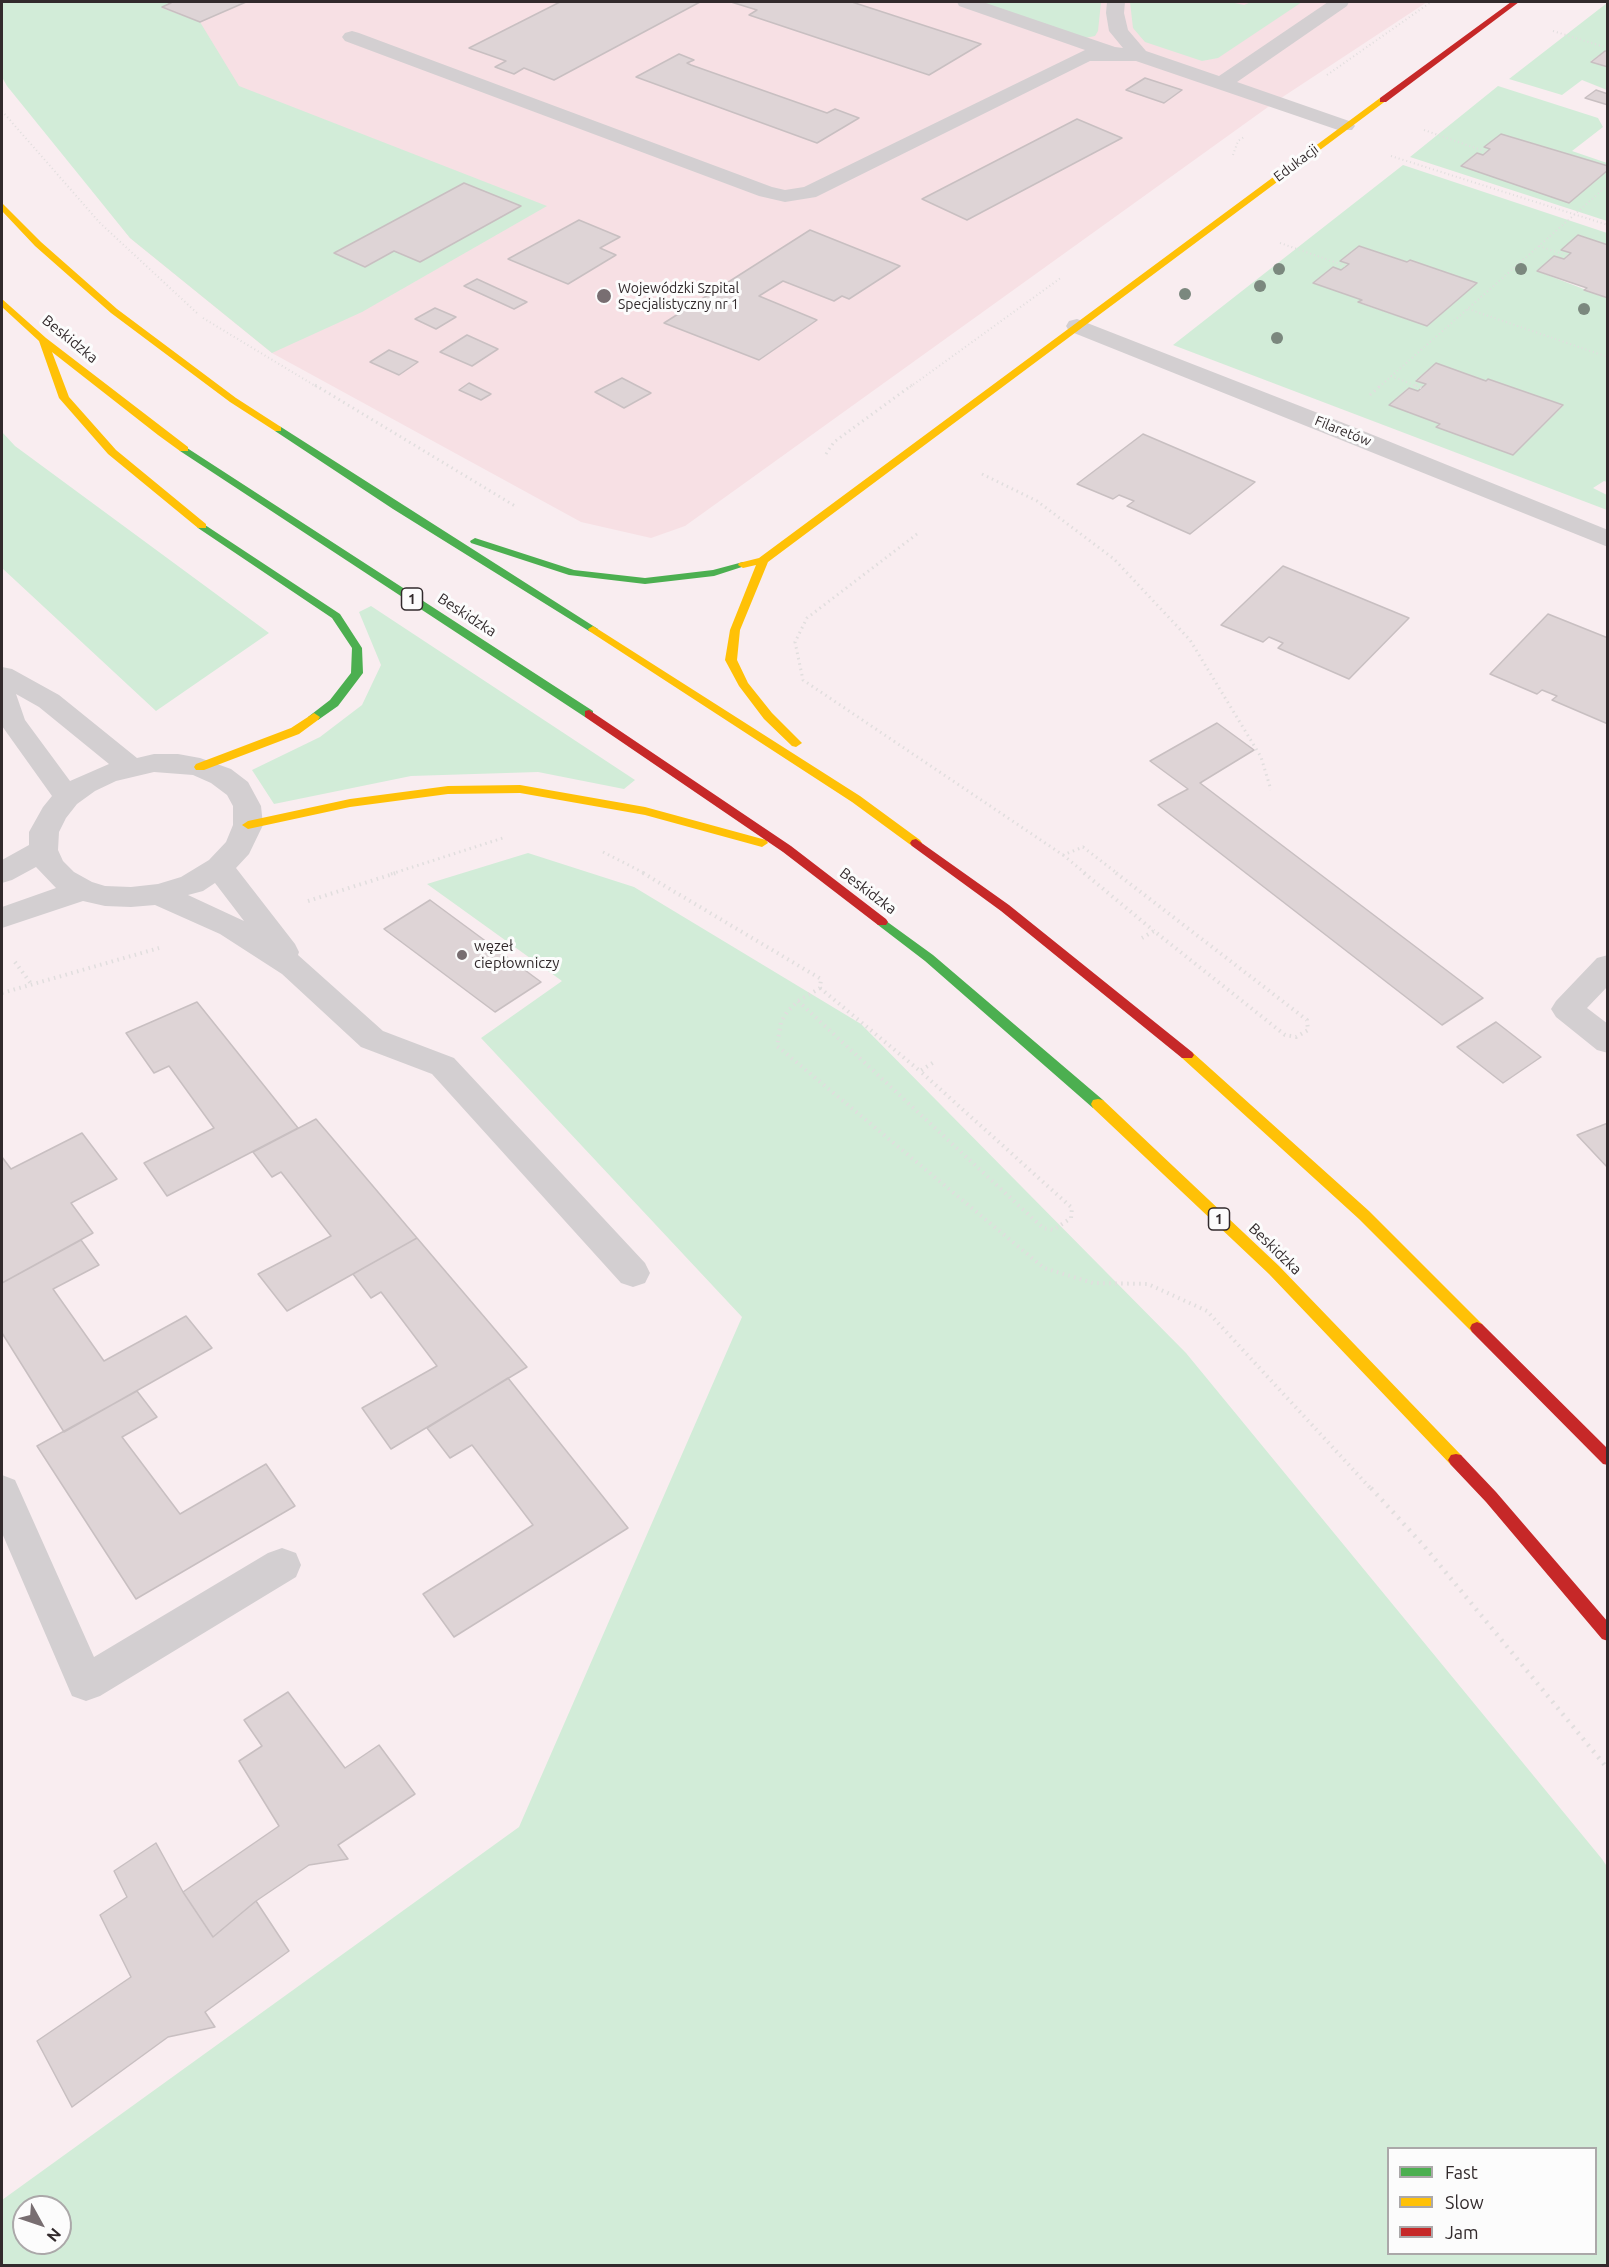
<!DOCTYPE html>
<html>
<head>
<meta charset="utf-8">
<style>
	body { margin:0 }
	#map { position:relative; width:1609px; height:2267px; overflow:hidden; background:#f9edf0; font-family:Ubuntu,sans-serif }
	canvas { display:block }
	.frame { position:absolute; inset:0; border:3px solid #322a2c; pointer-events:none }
	.legend { position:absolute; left:1387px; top:2147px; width:210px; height:108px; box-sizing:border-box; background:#fcfcfc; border:2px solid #aba8a9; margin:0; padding:8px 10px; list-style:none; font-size:18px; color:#322a2c }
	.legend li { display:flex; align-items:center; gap:12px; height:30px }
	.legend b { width:30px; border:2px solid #aba8a9 }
	.north { position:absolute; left:12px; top:2195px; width:60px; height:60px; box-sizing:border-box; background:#fcfcfc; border:2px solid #aba8a9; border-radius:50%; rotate:130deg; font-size:16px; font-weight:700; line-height:24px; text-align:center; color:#322a2c }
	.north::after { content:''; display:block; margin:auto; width:21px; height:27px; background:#786e71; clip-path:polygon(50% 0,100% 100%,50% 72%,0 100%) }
</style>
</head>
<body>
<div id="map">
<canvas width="1609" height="2267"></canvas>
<div class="frame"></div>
<ul class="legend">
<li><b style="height:8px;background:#4caf50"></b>Fast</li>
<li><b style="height:8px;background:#ffc107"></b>Slow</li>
<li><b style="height:8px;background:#c62828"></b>Jam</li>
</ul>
<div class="north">N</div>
</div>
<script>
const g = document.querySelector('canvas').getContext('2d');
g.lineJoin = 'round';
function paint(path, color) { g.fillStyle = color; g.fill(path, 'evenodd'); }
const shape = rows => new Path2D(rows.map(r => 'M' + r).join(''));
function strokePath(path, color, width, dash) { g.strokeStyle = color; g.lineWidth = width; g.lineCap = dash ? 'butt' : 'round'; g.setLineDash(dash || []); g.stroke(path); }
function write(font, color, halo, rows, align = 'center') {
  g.font = font + ' Ubuntu,sans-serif'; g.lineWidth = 6; g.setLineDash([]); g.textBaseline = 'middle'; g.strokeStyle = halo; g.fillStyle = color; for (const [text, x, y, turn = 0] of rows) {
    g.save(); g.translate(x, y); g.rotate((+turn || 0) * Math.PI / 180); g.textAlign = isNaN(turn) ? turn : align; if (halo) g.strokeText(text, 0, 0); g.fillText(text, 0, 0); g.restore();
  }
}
paint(shape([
	[2,2,1427,2,1275,102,685,526,651,538,581,522,272,353,130,238,2,77]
]), '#f7e0e4');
paint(shape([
	[2,2,167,2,171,3,162,8,200,22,239,86,547,206,362,312,272,353,130,238,7,86,2,77],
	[978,2,1101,2,1098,31,1095,36,1085,38],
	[1130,2,1230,2,1244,5,1251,2,1302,2,1218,58,1202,61,1145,42,1133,28],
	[1607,3,1607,51,1605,51,1591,61,1607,67,1607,90,1582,80,1562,95,1509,79],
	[1498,86,1598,118,1603,127,1572,151,1607,163,1607,166,1501,134,1485,147,1490,149,1483,155,1477,153,1461,166,1569,203,1607,170,1607,221,1410,157],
	[1403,165,1607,233,1607,245,1578,235,1562,250,1571,253,1564,259,1554,256,1537,271,1607,298,1607,482,1604,481,1593,488,1607,495,1607,510,1173,345],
	[1359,246,1407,262,1410,260,1477,283,1427,326,1359,303,1362,300,1314,283,1333,267,1341,270,1349,264,1341,260],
	[1436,363,1486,381,1489,379,1563,406,1513,455,1437,427,1440,424,1390,404,1408,388,1418,391,1426,384,1416,380],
	[2,432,15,446,269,633,156,711,2,568],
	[371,606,635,780,624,789,538,772,411,776,274,804,252,770,320,737,362,705,381,665,359,612],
	[528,853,634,887,861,1024,1186,1353,1602,1859,1608,1868,1607,2265,2,2265,2,2200,519,1827,742,1317,481,1038,562,981,427,884],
	[1388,2148,1596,2148,1596,2254,1388,2254],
	[24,2207,60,2207,60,2243,24,2243]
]), '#d2ecd8');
const building = shape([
	[167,2,246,2,200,22,162,7,171,3,167,2],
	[560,2,700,2,554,80,524,68,514,74,495,67,506,61,469,48,560,2],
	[731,2,852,2,981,44,929,75,749,15,757,10,731,2],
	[1605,51,1608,51,1608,67,1591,62,1605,51],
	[679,54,694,60,687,63,691,65,827,113,835,109,859,118,817,143,636,77,679,54],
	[1145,78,1182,90,1164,103,1126,90,1145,78],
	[1596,90,1608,94,1608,105,1585,98,1596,90],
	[1077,119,1122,138,967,220,922,199,1077,119],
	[1501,134,1608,166,1608,170,1569,203,1461,166,1477,153,1483,155,1490,149,1484,147,1501,134],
	[464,183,521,206,420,262,394,251,365,267,334,253,464,183],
	[579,220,620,237,600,248,616,255,568,284,508,259,579,220],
	[810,230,900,266,849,299,842,296,834,301,783,281,759,296,817,320,759,360,664,323,810,230],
	[1578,235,1608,245,1608,298,1584,290,1587,288,1537,271,1554,256,1564,259,1571,253,1561,250,1578,235],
	[1359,246,1407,262,1410,260,1477,283,1427,326,1358,302,1362,300,1313,283,1333,267,1341,270,1349,264,1340,261,1359,246],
	[477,279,527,302,514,309,464,286,477,279],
	[435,308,456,317,436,329,415,319,435,308],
	[467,335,498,349,472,366,440,352,467,335],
	[389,350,418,362,399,375,370,362,389,350],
	[1436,363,1486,381,1488,379,1563,405,1513,455,1436,427,1440,424,1389,405,1409,388,1418,391,1426,384,1416,381,1436,363],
	[622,378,651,393,624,408,595,392,622,378],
	[469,383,491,394,481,400,459,390,469,383],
	[1143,434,1255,482,1190,534,1127,506,1134,501,1119,495,1113,499,1077,484,1143,434],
	[1283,566,1409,618,1349,679,1278,648,1283,643,1269,637,1263,642,1221,625,1283,566],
	[1548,614,1608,638,1608,724,1552,700,1557,696,1542,690,1537,694,1490,674,1548,614],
	[1217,723,1254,750,1200,783,1483,998,1442,1025,1158,805,1188,789,1150,761,1217,723],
	[430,900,541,982,495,1012,384,929,430,900],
	[197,1002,298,1128,167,1196,144,1163,214,1128,169,1066,154,1073,126,1033,197,1002],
	[1496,1022,1541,1057,1503,1083,1457,1047,1496,1022],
	[316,1119,417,1238,287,1311,258,1274,331,1236,281,1172,272,1177,253,1152,316,1119],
	[1608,1123,1608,1168,1577,1135,1608,1123],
	[82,1133,117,1179,71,1203,93,1233,2,1283,2,1157,11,1169,82,1133],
	[417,1238,527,1367,391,1449,362,1408,437,1366,381,1292,371,1298,353,1274,417,1238],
	[81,1240,99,1265,53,1289,104,1361,186,1316,212,1348,64,1432,2,1333,2,1283,81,1240],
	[508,1378,628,1528,454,1637,423,1594,533,1525,472,1445,450,1458,427,1428,508,1378],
	[137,1391,157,1417,122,1437,180,1514,266,1464,295,1506,136,1599,37,1446,137,1391],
	[288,1692,345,1768,379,1745,415,1794,338,1845,348,1859,309,1865,256,1901,213,1937,183,1892,279,1826,239,1761,262,1746,244,1720,288,1692],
	[156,1843,183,1892,213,1937,256,1901,289,1951,205,2012,215,2027,168,2037,72,2107,37,2041,131,1977,100,1915,127,1897,114,1871,156,1843]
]);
paint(building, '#ded4d6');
strokePath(building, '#c8bfc1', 1.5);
strokePath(shape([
	[1553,31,1608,48],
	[1327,75,1431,2],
	[2,111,100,223,197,313],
	[1424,130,1487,152],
	[1233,155,1238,141,1244,137],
	[1391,156,1608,225],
	[1280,243,1346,266],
	[1539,246,1568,256],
	[1468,309,1608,357],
	[203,318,317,387],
	[1391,376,1419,387],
	[910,387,1062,277],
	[1379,387,1608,185]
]), '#e1dede', 2, [1, 3]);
strokePath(shape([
	[315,385,515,506],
	[1415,385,1422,388],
	[1370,395,1381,385],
	[826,454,834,442,912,385],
	[982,474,1037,501,1114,559,1190,640,1261,757,1271,790],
	[917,534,807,618,795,642,803,680,1063,855,1083,847,1118,874],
	[603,852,646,874],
	[1063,855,1086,874],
	[391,874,506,837]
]), '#e1dede', 3, [1.5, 4]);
strokePath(shape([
	[643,873,821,979,820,988,798,1001,787,1012,781,1022,777,1046,1044,1268,1093,1283,1148,1284,1207,1311,1372,1490],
	[1084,873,1154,931],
	[1116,873,1307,1020,1308,1030,1296,1037,1285,1035,1154,931,1142,938],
	[308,901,396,873],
	[15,962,32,985],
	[820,988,920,1071],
	[2,993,159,948],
	[798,1001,1043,1228,1053,1230,1071,1218,1072,1208,920,1071,934,1062]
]), '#e1dede', 4, [1.5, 4.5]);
strokePath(shape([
	[1371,1488,1424,1546,1608,1769]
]), '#e1dede', 4.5, [2, 6]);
paint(shape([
	[957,2,983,2,1115,47,1123,48,1109,31,1106,13,1107,2,1125,2,1124,13,1128,30,1146,51,1219,76,1328,2,1349,2,1347,6,1237,82,1352,122,1355,126,1352,130,1338,130,1136,61,1090,61,816,197,785,202,759,196,345,41,342,37,345,33,352,31,359,33,772,187,785,190,804,187,1085,50,959,6,957,2],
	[1608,955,1608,986,1587,1008,1608,1024,1608,1053,1597,1050,1556,1017,1551,1009,1556,1001,1597,958,1608,955]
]), '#d3cfd1');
paint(shape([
	[1077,319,1341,422,1608,530,1608,547,1069,331,1066,326,1069,321,1077,319],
	[2,667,12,669,59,695,137,758,154,754,178,754,200,758,231,769,248,782,261,806,263,825,249,854,236,868,295,944,299,952,298,955,383,1031,454,1058,645,1263,650,1273,645,1283,633,1287,621,1283,432,1074,361,1047,282,974,220,934,155,905,131,907,105,906,83,901,2,928,2,907,56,888,36,867,12,880,2,883,2,860,29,845,29,832,43,807,52,796,2,726,2,667],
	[16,694,39,707,109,764,70,781,25,720,16,694],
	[154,772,193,775,211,783,227,795,233,806,233,825,226,842,209,860,181,877,158,884,131,887,105,886,92,882,74,872,63,861,58,850,59,832,66,818,77,804,95,791,116,781,154,772],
	[215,883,244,921,188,895,203,891,215,883],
	[2,1475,15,1480,94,1657,268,1553,282,1548,296,1553,301,1565,296,1577,100,1696,86,1701,72,1696,2,1533,2,1475]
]), '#d3cfd1');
paint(shape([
	[278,426,281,427,598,629,593,632,589,631,393,509,275,431,275,427,278,426],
	[184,446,593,711,593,717,585,717,180,451,179,449,184,446],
	[202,523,340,614,362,648,363,673,338,706,318,720,310,720,308,717,330,700,351,673,352,648,332,618,198,528,197,526,202,523],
	[475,538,574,570,645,578,713,570,743,562,748,565,714,576,645,584,569,575,471,543,470,541,475,538],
	[882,918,933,955,1103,1100,1105,1104,1103,1108,1093,1108,925,961,878,925,876,922,878,919,882,918]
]), '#4caf50');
paint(shape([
	[1380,98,1387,100,768,562,740,630,737,660,748,683,772,713,802,743,796,747,792,746,764,719,739,686,725,660,730,630,756,565,743,568,738,565,739,563,759,558,1380,98],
	[2,203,41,242,117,309,236,398,281,427,281,431,275,431,230,402,111,313,35,246,2,211,2,203],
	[2,299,46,338,188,447,188,451,180,451,158,435,52,352,69,397,116,450,206,524,206,528,198,528,108,454,59,398,39,341,2,307,2,299],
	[593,626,860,796,920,840,922,843,920,846,912,846,852,802,589,631,588,629,593,626],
	[314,713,320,717,318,720,299,734,204,770,196,770,194,767,196,764,291,728,314,713],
	[520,785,645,807,766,840,768,843,762,847,645,815,520,793,448,794,350,807,248,829,242,825,248,821,350,799,448,786,520,785],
	[1187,1050,1192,1052,1369,1211,1482,1324,1484,1328,1482,1332,1477,1334,1472,1332,1359,1219,1182,1058,1180,1055,1187,1050],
	[1098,1099,1103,1100,1279,1266,1461,1455,1464,1460,1461,1465,1456,1466,1451,1465,1269,1274,1093,1108,1091,1104,1093,1100,1098,1099]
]), '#ffc107');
paint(shape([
	[1511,2,1519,2,1386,102,1380,102,1380,98,1511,2],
	[589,710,791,846,886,919,888,922,886,925,878,925,783,852,585,717,585,711,589,710],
	[916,839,1009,905,1192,1052,1194,1055,1192,1058,1182,1058,1001,911,912,846,910,843,912,840,916,839],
	[1477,1322,1482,1324,1608,1449,1608,1465,1603,1464,1472,1332,1470,1328,1472,1324,1477,1322],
	[1456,1454,1461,1455,1496,1492,1608,1622,1608,1641,1602,1639,1486,1502,1451,1465,1448,1460,1451,1455,1456,1454]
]), '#c62828');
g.fillStyle = '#7b887e';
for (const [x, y] of [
	[1279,269],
	[1521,269],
	[1260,286],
	[1185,294],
	[1584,309],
	[1277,338]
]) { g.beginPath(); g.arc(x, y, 6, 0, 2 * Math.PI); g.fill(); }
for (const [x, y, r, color] of [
	[604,296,8,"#786e71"],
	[462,955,6,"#786e71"]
]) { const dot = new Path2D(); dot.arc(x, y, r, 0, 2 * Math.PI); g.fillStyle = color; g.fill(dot); strokePath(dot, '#fcfcfc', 2); }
write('14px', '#322a2c', '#fcfcfc', [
	["Edukacji",1296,163,-37],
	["Filaretów",1343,431,22]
]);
write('14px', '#322a2c', '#fcfcfc', [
	["Wojewódzki Szpital",618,288],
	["Specjalistyczny nr 1",618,304]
], 'left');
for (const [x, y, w] of [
	[412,599,21],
	[1219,1219,21]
]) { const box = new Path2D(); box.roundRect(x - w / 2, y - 11, w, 22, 4.5); g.fillStyle = '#fcfcfc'; g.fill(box); strokePath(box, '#322a2c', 1.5); }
write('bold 14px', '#322a2c', null, [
	["1",412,599],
	["1",1219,1219]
]);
write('15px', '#322a2c', '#fcfcfc', [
	["Beskidzka",70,339,39],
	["Beskidzka",467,615,33],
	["Beskidzka",868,891,37],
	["Beskidzka",1275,1249,44]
]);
write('15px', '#322a2c', '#fcfcfc', [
	["węzeł",474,946],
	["ciepłowniczy",474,963]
], 'left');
</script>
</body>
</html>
